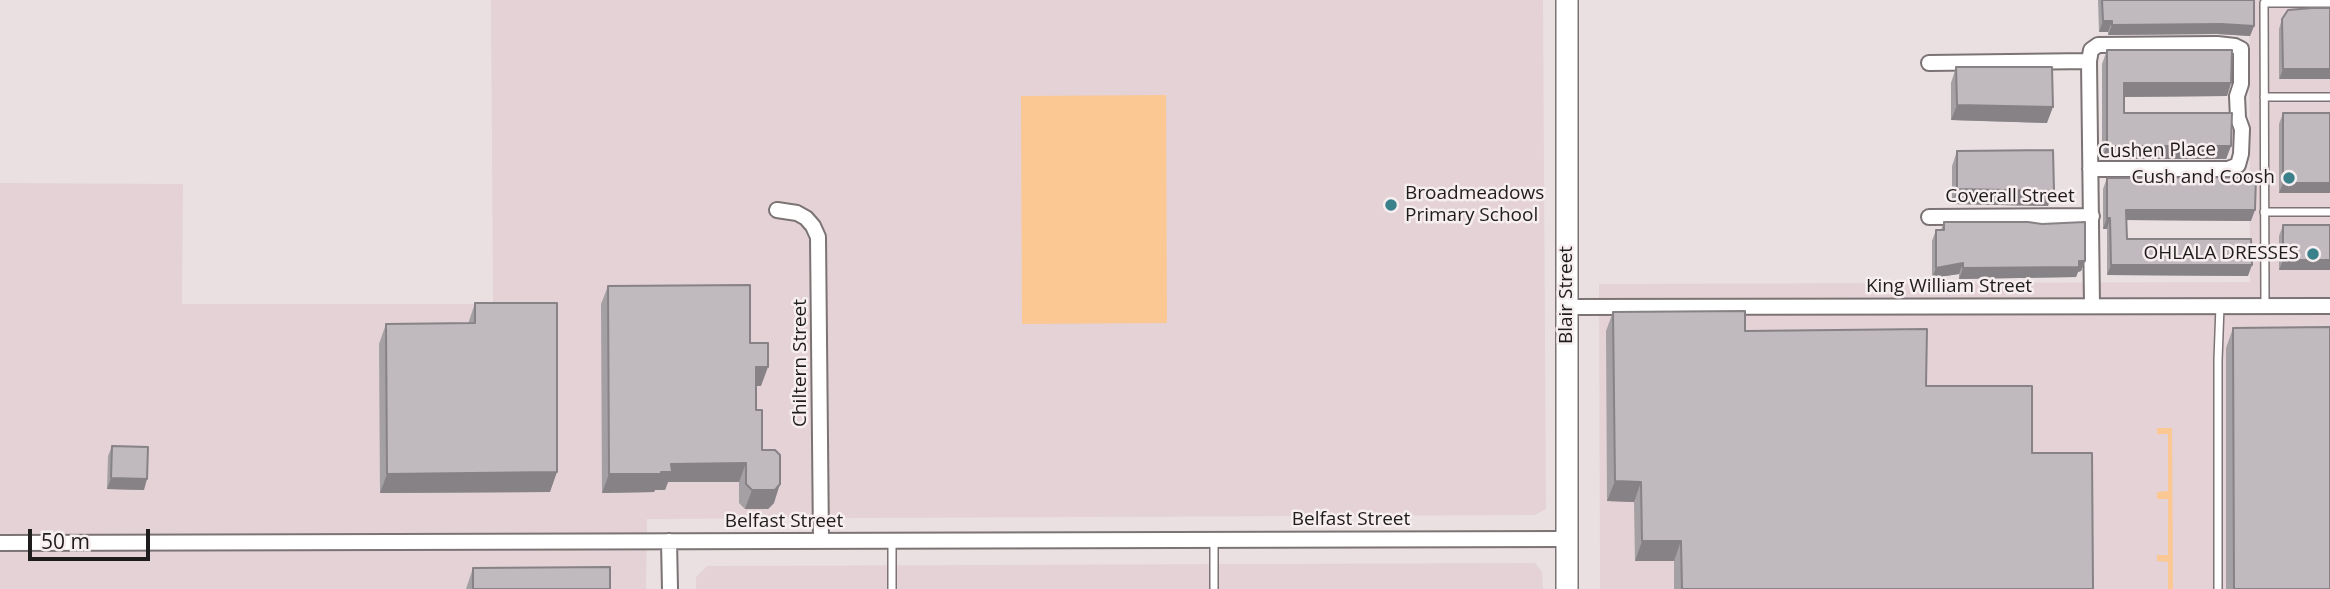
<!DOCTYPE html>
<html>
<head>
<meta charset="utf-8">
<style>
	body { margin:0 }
	#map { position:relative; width:2330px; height:589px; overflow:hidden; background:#eae0e2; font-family:"Open Sans",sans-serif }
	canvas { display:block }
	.scale { position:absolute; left:28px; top:529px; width:122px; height:32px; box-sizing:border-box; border:4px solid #1f1c1d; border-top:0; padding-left:9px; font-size:21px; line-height:24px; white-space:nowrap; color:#1f1c1d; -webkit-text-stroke:5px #f7eeef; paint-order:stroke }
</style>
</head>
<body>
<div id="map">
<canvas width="2330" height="589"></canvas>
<div class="scale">50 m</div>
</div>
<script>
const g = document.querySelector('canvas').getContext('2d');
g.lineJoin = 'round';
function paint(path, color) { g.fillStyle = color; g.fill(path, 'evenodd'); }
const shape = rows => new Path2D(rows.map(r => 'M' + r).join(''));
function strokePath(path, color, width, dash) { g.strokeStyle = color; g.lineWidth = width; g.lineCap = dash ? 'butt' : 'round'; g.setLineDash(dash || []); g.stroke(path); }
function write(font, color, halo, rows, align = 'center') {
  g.font = font + ' "Open Sans",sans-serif'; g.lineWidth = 5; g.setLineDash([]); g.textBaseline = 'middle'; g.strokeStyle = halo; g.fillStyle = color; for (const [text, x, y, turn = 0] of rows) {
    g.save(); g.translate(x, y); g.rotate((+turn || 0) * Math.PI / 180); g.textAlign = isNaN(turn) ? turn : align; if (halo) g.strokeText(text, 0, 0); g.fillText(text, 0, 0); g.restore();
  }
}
paint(shape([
	[491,0,1543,0,1546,509,1535,515,647,519,646,589,0,589,0,183,183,184,182,304,493,304],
	[2249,0,2330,0,2330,589,1600,589,1599,284,2250,282],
	[1535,563,1542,572,1543,589,696,589,696,577,707,566]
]), '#e4d2d6');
paint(shape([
	[1166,95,1167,323,1022,324,1021,96],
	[2157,428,2172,428,2173,589,2168,589,2168,562,2157,561,2157,555,2168,555,2168,499,2157,499,2157,492,2168,491,2168,434,2157,434]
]), '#fbc793');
const lane = shape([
	[2264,97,2330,97],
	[2264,212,2330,212],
	[2265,306,2264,3,2330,3],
	[892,589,892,541],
	[1214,589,1214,540],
	[2218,589,2218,360,2220,306]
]);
const street = shape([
	[1929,63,2089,61],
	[2090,169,2228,169,2238,165,2241,154,2242,129,2238,118,2237,96,2241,84,2241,49,2235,46,2217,44,2098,45,2091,50,2089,61,2092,306],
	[777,210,797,213,806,218,813,226,818,237,821,541],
	[1929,217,2092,216],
	[1567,307,2330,306],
	[669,541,670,589],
	[0,543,1567,539]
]);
const secondary = shape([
	[1567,0,1567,589]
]);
strokePath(lane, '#7b7374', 10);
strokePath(street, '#7b7374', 18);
strokePath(secondary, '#7b7374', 24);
strokePath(lane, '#fff', 7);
strokePath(street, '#fff', 14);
strokePath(secondary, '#fff', 21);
paint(shape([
	[2098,0,2254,0,2254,26,2250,36,2217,34,2108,35,2108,32,2099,32],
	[2312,8,2279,79,2279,29,2282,19],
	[2107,50,2231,83,2227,96,2124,97,2124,113,2231,146,2226,159,2102,159,2102,64],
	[1956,67,2047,123,1951,120,1951,83],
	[2283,113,2330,113,2330,193,2279,193,2279,124],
	[1957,151,2048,206,1952,204,1952,166],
	[2107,178,2251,221,2126,220,2127,239,2248,276,2107,275,2107,229,2103,229,2103,189],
	[1944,222,2085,261,2081,271,2078,272,2076,277,1959,279,1959,274,1932,278,1932,241,1936,230,1941,230],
	[2283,225,2330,225,2279,270,2279,236],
	[608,286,750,343,761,386,756,386,756,410,762,450,774,503,768,509,745,509,739,503,739,482,668,482,665,490,655,490,654,492,602,493,601,304],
	[475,303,550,492,380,493,379,344,386,324,468,324],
	[1613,312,1745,331,1926,386,2032,453,2093,589,1674,589,1674,561,1635,561,1634,502,1607,501,1606,331],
	[2233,328,2330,589,2226,589,2226,348],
	[112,446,144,490,107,489,108,456],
	[473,568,610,589,466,589]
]), '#a5a0a4');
paint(shape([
	[2103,21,2112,21,2108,32,2099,32],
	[2221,24,2254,26,2250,36,2217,34,2108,35,2112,25],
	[2283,69,2330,69,2330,79,2279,79],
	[2124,83,2231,83,2227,96,2119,97],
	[1957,105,2053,107,2047,123,1951,120],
	[2107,146,2231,146,2226,159,2102,159],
	[2283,183,2330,183,2330,193,2279,193],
	[1957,189,2054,191,2048,206,1952,204],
	[2126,210,2255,210,2251,221,2122,220],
	[2107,218,2110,218,2107,229,2103,229],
	[2283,260,2330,260,2330,270,2279,270],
	[2085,261,2081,271,2078,272,2076,277,1959,279,1963,268],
	[1963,263,1959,274,1932,278,1936,268],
	[2111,265,2252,265,2248,276,2107,275],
	[756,367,768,367,761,386,749,386],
	[746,463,739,482,668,482,665,490,655,490,654,492,602,493,609,474,661,472,671,464],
	[557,472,550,492,380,493,387,474],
	[111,478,147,479,144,490,107,489],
	[1615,481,1641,482,1634,502,1607,501],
	[780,484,774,503,768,509,745,509,752,490],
	[1642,541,1681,541,1674,561,1635,561]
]), '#868286');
const building = shape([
	[2102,0,2254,0,2254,26,2221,24,2112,25,2112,21,2103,21,2102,0],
	[2312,8,2330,8,2330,69,2283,69,2282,19,2288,10,2312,8],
	[2107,50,2232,50,2231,83,2124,83,2124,113,2232,113,2231,146,2107,146,2107,50],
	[1956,67,2052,67,2053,107,1957,105,1956,67],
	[2283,113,2330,113,2330,183,2283,183,2283,113],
	[2053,150,2054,191,1957,189,1957,151,2053,150],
	[2256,177,2255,210,2126,210,2127,239,2251,239,2252,265,2111,265,2110,218,2107,218,2107,178,2256,177],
	[1944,222,2028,222,2042,224,2085,222,2085,261,2079,261,2079,267,1963,268,1963,263,1936,268,1936,230,1944,230,1944,222],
	[2283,225,2330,225,2330,260,2283,260,2283,225],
	[750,285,750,343,768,343,768,367,756,367,756,410,762,410,762,450,775,450,780,455,780,484,775,490,752,490,746,484,746,463,671,464,672,472,661,472,661,474,609,474,608,286,750,285],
	[475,303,557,303,557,472,387,474,386,324,475,323,475,303],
	[1745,311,1745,331,1927,329,1926,386,2032,386,2032,453,2092,453,2093,589,1682,589,1681,541,1642,541,1641,482,1615,481,1613,312,1745,311],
	[2330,327,2330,589,2234,589,2233,328,2330,327],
	[112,446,148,447,147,479,111,478,112,446],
	[610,567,610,589,473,589,473,568,610,567]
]);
paint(building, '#c0babf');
strokePath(building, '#868286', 2);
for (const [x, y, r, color] of [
	[2289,178,7,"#3a818b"],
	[1391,205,7,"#3a818b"],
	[2313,254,7,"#3a818b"]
]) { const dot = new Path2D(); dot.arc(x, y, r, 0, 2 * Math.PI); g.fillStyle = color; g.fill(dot); strokePath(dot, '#f7eeef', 2.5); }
write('19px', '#1f1c1d', '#f7eeef', [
	["Cushen Place",2157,151,-1],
	["Coverall Street",2010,197],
	["King William Street",1949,287],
	["Blair Street",1567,295,-90],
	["Chiltern Street",801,363,-90],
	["Belfast Street",1351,520],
	["Belfast Street",784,522]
]);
write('19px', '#1f1c1d', '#f7eeef', [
	["Cush and Coosh",2275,178],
	["Broadmeadows",1405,194,"left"],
	["Primary School",1405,216,"left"],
	["OHLALA DRESSES",2299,254]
], 'right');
</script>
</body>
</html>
